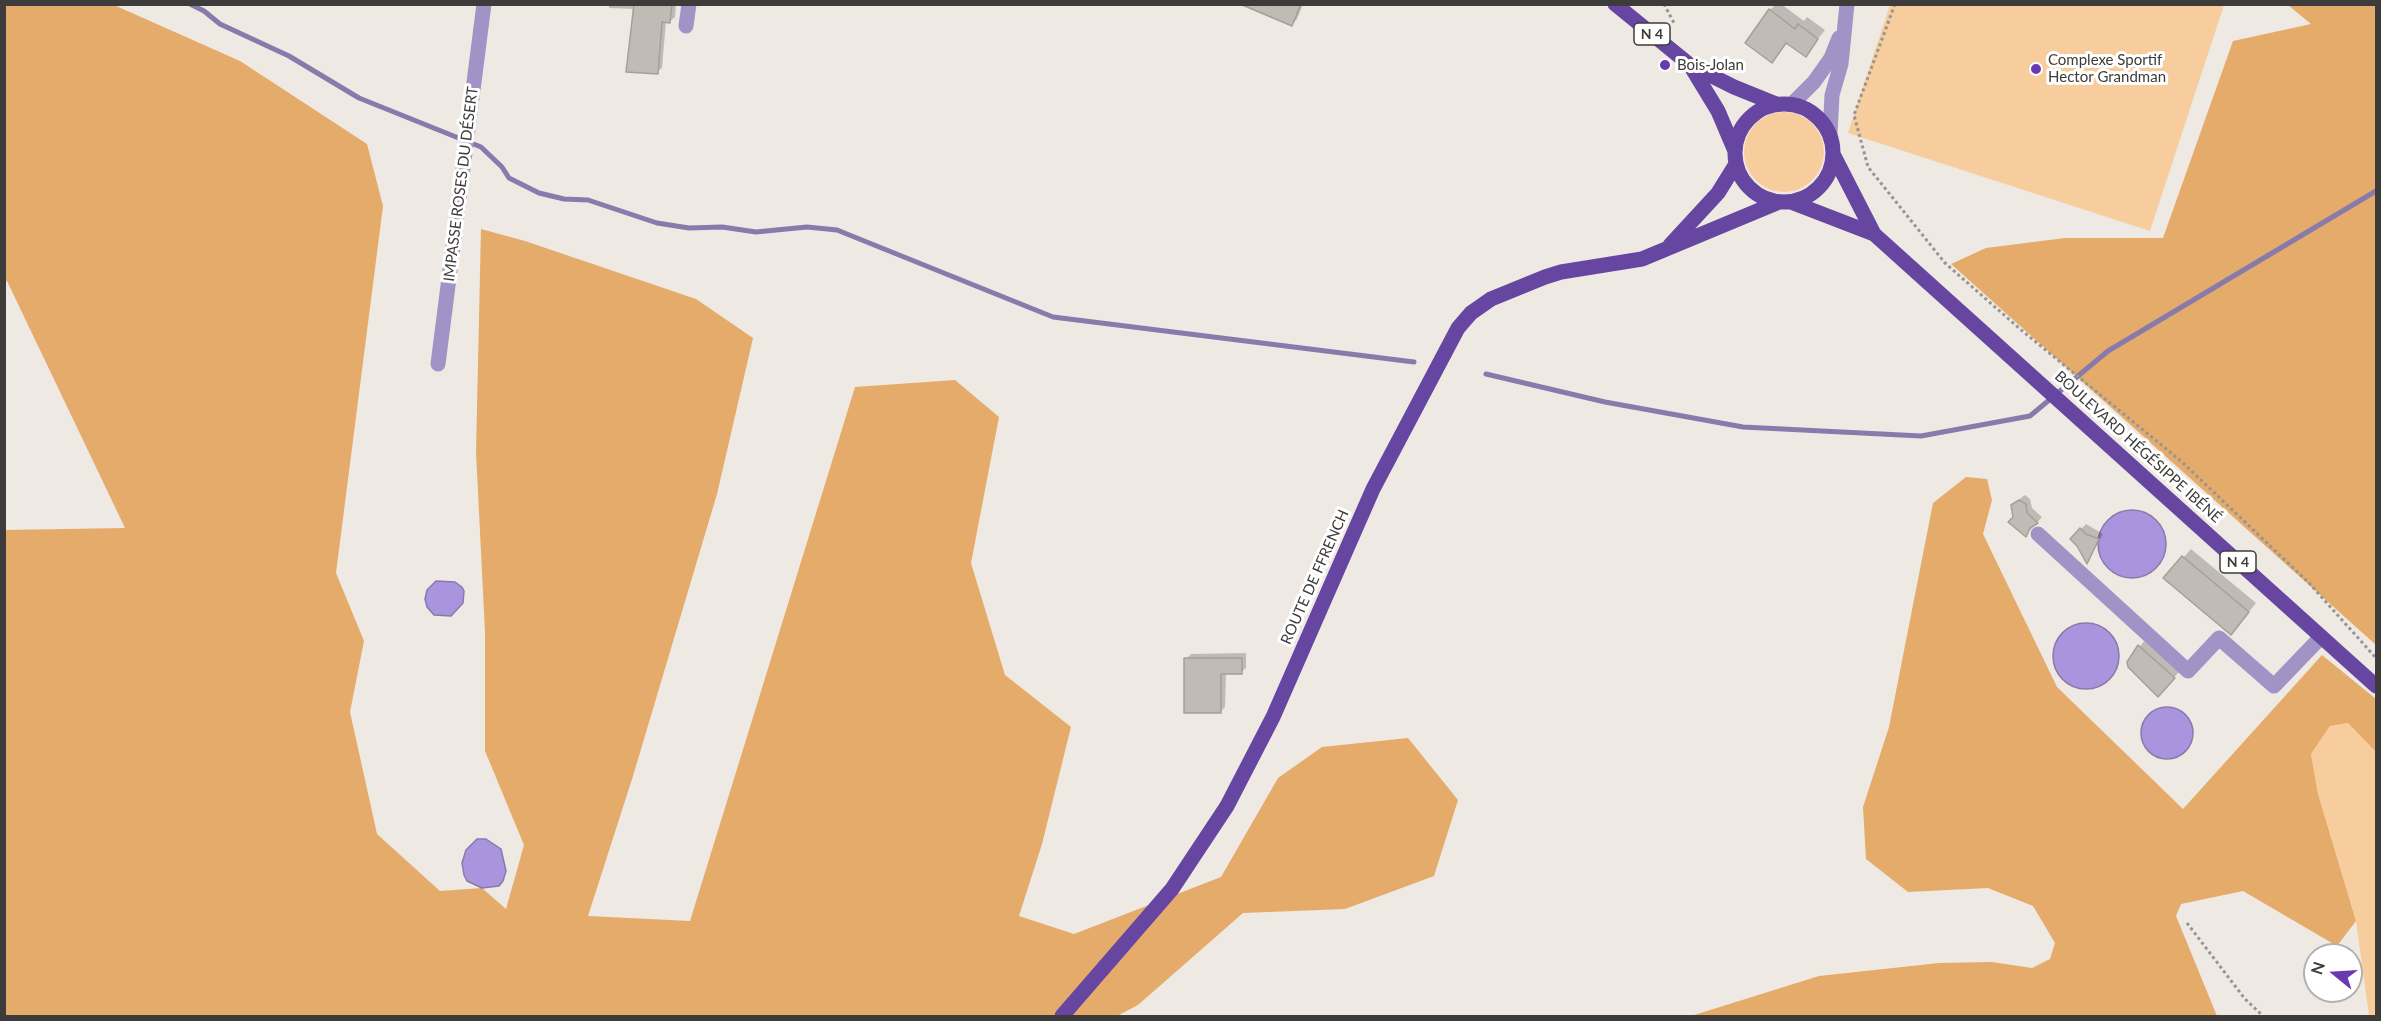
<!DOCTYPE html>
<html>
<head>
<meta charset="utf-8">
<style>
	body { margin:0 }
	#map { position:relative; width:2381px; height:1021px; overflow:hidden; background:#efe9e3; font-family:Lato,sans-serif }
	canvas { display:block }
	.frame { position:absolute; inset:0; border:6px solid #3e3c3a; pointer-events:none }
	.north { position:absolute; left:2303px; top:943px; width:60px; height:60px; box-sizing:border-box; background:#fff; border:2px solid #b2b1b0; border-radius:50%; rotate:288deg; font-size:16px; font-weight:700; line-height:24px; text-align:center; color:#3e3c3a }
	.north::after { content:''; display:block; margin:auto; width:21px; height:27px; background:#6839b0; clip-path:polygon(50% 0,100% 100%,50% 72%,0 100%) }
</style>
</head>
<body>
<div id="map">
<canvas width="2381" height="1021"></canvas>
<div class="frame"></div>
<div class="north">N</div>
</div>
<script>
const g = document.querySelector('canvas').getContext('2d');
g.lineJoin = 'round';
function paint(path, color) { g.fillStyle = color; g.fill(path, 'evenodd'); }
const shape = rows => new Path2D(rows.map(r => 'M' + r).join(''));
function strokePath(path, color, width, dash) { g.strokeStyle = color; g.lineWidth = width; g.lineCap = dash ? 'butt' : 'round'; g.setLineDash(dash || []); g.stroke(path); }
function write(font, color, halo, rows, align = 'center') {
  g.font = font + ' Lato,sans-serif'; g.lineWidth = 6; g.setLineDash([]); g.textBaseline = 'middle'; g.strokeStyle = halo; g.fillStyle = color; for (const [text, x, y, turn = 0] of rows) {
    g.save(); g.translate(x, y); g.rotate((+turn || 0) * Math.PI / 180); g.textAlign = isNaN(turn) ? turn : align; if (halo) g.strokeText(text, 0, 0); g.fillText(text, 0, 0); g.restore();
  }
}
paint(shape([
	[1890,5,2224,5,2150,231,1848,133],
	'1744 152a40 40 0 1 1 80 0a40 40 0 1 1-80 0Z',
	[2348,723,2376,752,2376,1016,2369,1016,2356,921,2318,794,2311,754,2330,726]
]), '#f8cd9e');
paint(shape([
	[5,5,114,5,240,61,367,144,383,206,336,573,364,641,350,712,377,834,440,891,482,888,506,909,524,845,485,751,485,632,476,452,481,229,525,241,696,299,753,338,717,494,633,776,588,916,690,921,855,387,955,380,999,417,971,563,1005,675,1071,727,1042,844,1019,916,1074,934,1221,877,1278,778,1322,747,1408,738,1458,800,1434,876,1345,909,1243,913,1138,1005,1117,1016,5,1016,4,530,125,528,7,281,4,281],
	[2288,5,2376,5,2376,645,1951,264,1986,248,2065,238,2163,238,2233,41,2311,24],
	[1966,477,1987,479,1992,500,1983,534,2057,687,2183,809,2322,655,2376,699,2376,752,2348,723,2330,726,2311,754,2318,794,2356,921,2337,946,2243,891,2181,904,2176,916,2217,1016,1691,1016,1819,976,1939,963,1992,962,2032,968,2050,959,2055,943,2033,906,1988,888,1908,892,1866,859,1863,807,1889,727,1933,503]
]), '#e5ab6a');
const water = shape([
	'2098 544a34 34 0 1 1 68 0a34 34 0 1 1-68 0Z',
	[436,581,455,582,462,587,464,591,463,603,451,616,434,615,427,607,425,599,427,590,436,581],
	'2053 656a33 33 0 1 1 66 0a33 33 0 1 1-66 0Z',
	'2141 733a26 26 0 1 1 52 0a26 26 0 1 1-52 0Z',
	[477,839,486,839,501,849,506,871,503,881,499,886,482,888,467,881,464,875,462,863,466,850,477,839]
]);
paint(water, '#a994dd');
strokePath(water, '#897aac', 1.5);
paint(shape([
	[609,4,676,4,675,17,670,21,666,21,662,68,657,72,635,9,609,8],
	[1271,4,1303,4,1297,19,1292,24],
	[1776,4,1781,4,1804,21,1807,17,1825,30,1805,55,1788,42,1772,61,1770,10],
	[2025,495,2030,499,2032,508,2042,517,2026,535,2015,517,2014,503],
	[2086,524,2103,534,2087,562,2078,545,2072,539],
	[2191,549,2256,603,2239,624,2165,578],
	[2144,641,2179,672,2158,695,2129,663],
	[1246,653,1246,668,1241,672,1226,673,1225,707,1220,712,1186,659,1191,654]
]), '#0003');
strokePath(shape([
	[190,4,204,11,220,24,289,56,359,98,481,147,502,167,509,178,539,193,564,199,588,200,657,223,689,228,722,227,756,232,807,227,837,230,1053,317,1414,362],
	[1486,374,1605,402,1743,427,1921,436,2030,416,2108,351,2376,191]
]), '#897aac', 5);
const building = shape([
	[634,4,672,4,670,23,662,22,658,74,626,72,634,4],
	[1240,4,1301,4,1292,26,1240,4],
	[1769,9,1795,29,1798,24,1818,39,1806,57,1786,43,1772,63,1745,43,1769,9],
	[2019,500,2026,504,2027,513,2038,523,2030,528,2026,537,2008,522,2013,517,2011,505,2019,500],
	[2080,528,2086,534,2099,539,2087,564,2077,546,2070,539,2080,528],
	[2182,556,2249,612,2231,635,2163,578,2182,556],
	[2138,645,2175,678,2158,697,2128,667,2127,662,2138,645],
	[1184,658,1242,658,1242,674,1221,674,1221,713,1184,713,1184,658]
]);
paint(building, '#c0bbb5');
strokePath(building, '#a49f99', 1.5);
strokePath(shape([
	[1664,4,1674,23],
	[1895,4,1854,115,1868,167,1945,263,2020,329,2181,461,2309,583,2376,658],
	[2187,923,2245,999,2263,1016]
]), '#989490', 3, [3, 3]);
strokePath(shape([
	[686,26,689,4],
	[1792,104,1814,82,1831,58,1839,38],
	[1830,133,1832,95,1841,64,1847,4],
	[438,364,484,4],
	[2038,534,2188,671,2219,638,2274,686,2321,637]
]), '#a193c6', 15);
strokePath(shape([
	[1615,4,1690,65,1734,87,1776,104],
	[1690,65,1718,111,1735,151],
	'1735 153a49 49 0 1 1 98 0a49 49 0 1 1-98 0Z',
	[1834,156,1874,234,2376,686],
	[1791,202,1874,234],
	[1670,245,1718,193,1736,164],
	[1062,1016,1172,889,1227,806,1273,717,1373,489,1458,328,1471,313,1491,299,1545,277,1561,272,1642,259,1779,202]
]), '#6746a1', 15);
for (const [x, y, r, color] of [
	[1665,65,6,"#6839b0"],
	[2036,69,6,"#6839b0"]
]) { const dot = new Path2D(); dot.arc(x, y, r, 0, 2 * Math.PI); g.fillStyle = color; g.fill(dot); strokePath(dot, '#fff', 2); }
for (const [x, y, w] of [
	[1652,34,36],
	[2238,562,36]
]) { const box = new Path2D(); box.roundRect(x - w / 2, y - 11, w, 22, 4.5); g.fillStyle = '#fff'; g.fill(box); strokePath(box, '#3e3c3a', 1.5); }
write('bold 14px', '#3e3c3a', null, [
	["N 4",1652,34],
	["N 4",2238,562]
]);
write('15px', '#3e3c3a', '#fff', [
	["Complexe Sportif",2048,60],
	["Hector Grandman",2048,77],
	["Bois-Jolan",1677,65]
], 'left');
write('15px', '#3e3c3a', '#fff', [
	["IMPASSE ROSES DU DÉSERT",461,184,-83],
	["BOULEVARD HÉGÉSIPPE IBÉNÉ",2138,447,42],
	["ROUTE DE FFRENCH",1315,577,-66]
]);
</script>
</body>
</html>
